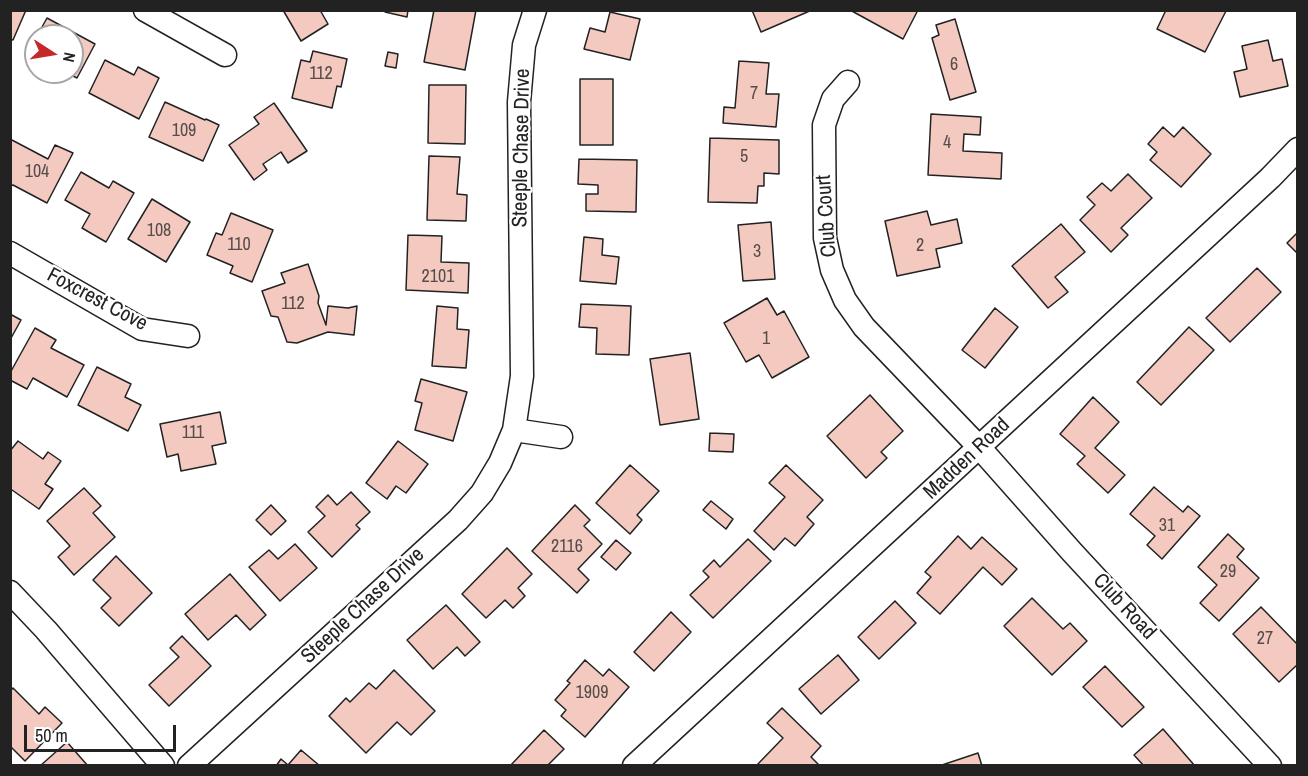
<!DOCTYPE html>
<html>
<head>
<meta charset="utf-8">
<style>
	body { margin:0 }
	#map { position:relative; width:1308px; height:776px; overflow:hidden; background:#fff; font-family:"Archivo Narrow",sans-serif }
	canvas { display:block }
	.frame { position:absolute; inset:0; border:12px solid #222; pointer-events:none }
	.north { position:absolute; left:24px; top:24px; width:60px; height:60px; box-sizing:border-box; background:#fff; border:2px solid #a7a7a7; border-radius:50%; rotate:102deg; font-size:16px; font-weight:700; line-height:24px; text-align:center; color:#222 }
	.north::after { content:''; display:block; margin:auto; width:21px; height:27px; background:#c62828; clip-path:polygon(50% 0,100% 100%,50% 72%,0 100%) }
	.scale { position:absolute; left:24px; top:725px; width:152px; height:27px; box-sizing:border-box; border:3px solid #222; border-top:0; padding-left:8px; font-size:18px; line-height:21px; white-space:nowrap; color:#222; -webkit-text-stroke:4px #fff; paint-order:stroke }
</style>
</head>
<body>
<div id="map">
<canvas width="1308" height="776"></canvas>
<div class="frame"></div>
<div class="north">N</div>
<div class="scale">50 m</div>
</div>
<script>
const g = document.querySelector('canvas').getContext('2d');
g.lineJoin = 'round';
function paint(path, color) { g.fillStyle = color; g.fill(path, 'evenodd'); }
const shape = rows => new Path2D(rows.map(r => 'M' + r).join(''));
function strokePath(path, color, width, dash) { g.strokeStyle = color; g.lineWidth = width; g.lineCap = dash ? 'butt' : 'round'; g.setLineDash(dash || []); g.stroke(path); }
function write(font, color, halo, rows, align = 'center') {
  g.font = font + ' "Archivo Narrow",sans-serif'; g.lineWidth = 4.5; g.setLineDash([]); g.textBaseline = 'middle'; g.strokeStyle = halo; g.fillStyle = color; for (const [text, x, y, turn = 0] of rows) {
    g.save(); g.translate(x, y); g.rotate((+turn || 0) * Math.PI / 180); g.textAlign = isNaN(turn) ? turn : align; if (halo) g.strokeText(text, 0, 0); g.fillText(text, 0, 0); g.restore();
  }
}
const building = shape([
	[10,10,26,10,13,40,10,39,10,10],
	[283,10,320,10,328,24,301,41,283,10],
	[386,10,408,10,407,17,385,12,386,10],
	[434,10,476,10,465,70,424,62,434,10],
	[752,10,812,10,761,32,752,10],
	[850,10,918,10,903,39,850,10],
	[1166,10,1225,10,1226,11,1205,52,1157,29,1166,10],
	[610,12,640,19,630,60,584,49,590,28,605,32,610,12],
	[47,18,95,44,77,78,65,72,72,72,72,36,37,36,47,18],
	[955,19,976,92,950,100,932,38,939,35,936,25,955,19],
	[36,39,36,56,29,52,36,39],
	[1268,40,1273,61,1282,59,1288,86,1240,97,1234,72,1247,69,1242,46,1268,40],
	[313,51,347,59,341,87,337,86,332,108,292,98,301,60,310,62,313,51],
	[388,52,398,54,396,68,385,66,388,52],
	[105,60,134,75,138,67,159,78,139,119,89,93,105,60],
	[739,61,769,63,766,94,779,94,776,127,723,123,724,107,735,108,739,61],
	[580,79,613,79,613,145,580,145,580,79],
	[429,85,466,85,465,144,428,143,429,85],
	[165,102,205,120,206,119,219,125,203,161,149,137,165,102],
	[274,103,307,151,288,163,281,152,263,164,267,170,254,180,229,145,259,124,254,117,274,103],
	[931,114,981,117,980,135,964,134,963,151,1002,153,1001,179,928,175,931,114],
	[1163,127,1174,137,1183,127,1211,154,1181,187,1150,160,1157,152,1148,144,1163,127],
	[710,138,779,140,779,174,764,173,764,186,758,186,757,203,708,202,710,138],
	[10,139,48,159,55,145,73,153,47,203,13,185,10,186,10,139],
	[429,156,460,157,457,194,467,195,466,221,427,220,429,156],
	[579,159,637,160,636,212,586,211,586,194,598,194,598,185,578,184,579,159],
	[81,172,109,188,113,181,134,193,106,242,82,228,90,214,65,200,81,172],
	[1128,174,1152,198,1121,228,1128,235,1111,252,1080,220,1095,205,1087,197,1102,183,1111,191,1128,174],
	[152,199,190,222,166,262,128,239,152,199],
	[927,211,931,225,957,219,962,243,936,249,940,267,897,276,885,221,927,211],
	[231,213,273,230,252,282,230,273,233,266,207,255,216,233,222,235,231,213],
	[771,222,775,279,743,281,738,225,771,222],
	[1061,224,1085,252,1055,277,1068,292,1048,308,1012,266,1061,224],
	[1298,232,1298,254,1287,243,1298,232],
	[408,235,442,236,441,262,469,263,468,293,406,290,408,235],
	[584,237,603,239,602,255,619,257,616,284,580,281,584,237],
	[308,264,319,296,318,303,326,325,328,306,348,308,357,306,354,335,328,332,297,343,287,342,278,317,271,316,262,291,285,283,281,273,308,264],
	[1257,268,1281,292,1230,342,1206,318,1257,268],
	[767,298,777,315,784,311,809,357,772,378,759,355,746,362,724,323,767,298],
	[581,304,631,306,629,355,596,354,597,328,579,327,581,304],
	[437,306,458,308,457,329,469,330,466,368,432,366,437,306],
	[995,308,1018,327,985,368,962,350,995,308],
	[10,314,21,320,10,340,10,314],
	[1189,327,1214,350,1161,405,1137,382,1189,327],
	[35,328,56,340,51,348,84,365,67,397,33,378,27,389,10,380,10,373,35,328],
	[690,353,699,419,660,425,650,359,690,353],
	[97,367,131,384,125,397,141,405,128,431,78,405,97,367],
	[421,379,467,392,453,441,415,430,422,403,415,401,421,379],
	[870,395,903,431,881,452,887,458,866,478,827,436,870,395],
	[1093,397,1119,422,1095,448,1125,475,1108,493,1077,464,1085,456,1060,434,1093,397],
	[220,412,226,443,212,446,216,464,181,471,178,454,167,457,160,424,220,412],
	[710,433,734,434,733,452,709,451,710,433],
	[18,441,43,459,48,452,61,461,45,484,53,489,39,509,12,490,10,492,10,451,18,441],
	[398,441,428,464,406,493,396,486,387,499,366,483,398,441],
	[630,465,659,491,637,515,642,520,630,534,596,503,630,465],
	[786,465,823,500,807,517,814,524,795,546,785,538,774,550,754,531,785,497,769,483,786,465],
	[1154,487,1183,512,1188,506,1200,516,1162,559,1147,545,1155,536,1130,514,1154,487],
	[84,488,101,506,93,513,115,537,74,575,58,557,70,546,47,521,84,488],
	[351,492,370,512,356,525,360,529,332,557,308,532,325,516,316,507,328,495,337,505,351,492],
	[711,501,733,519,726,529,703,510,711,501],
	[271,505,286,521,271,535,256,520,271,505],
	[575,505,590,520,584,526,602,544,578,569,589,580,577,593,532,551,575,505],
	[1228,534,1244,549,1237,557,1259,578,1219,621,1200,603,1217,585,1198,567,1228,534],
	[958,536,971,549,982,537,1017,569,1002,585,983,567,940,614,917,593,931,577,925,572,958,536],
	[748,539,771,561,713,618,690,595,709,577,703,571,714,560,720,567,748,539],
	[616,540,631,553,616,570,601,557,616,540],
	[295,544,317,568,280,601,249,567,269,550,278,559,295,544],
	[507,548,532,574,518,588,525,596,513,608,505,600,486,618,462,594,507,548],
	[116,556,152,593,119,626,101,608,111,598,93,580,116,556],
	[230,574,266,615,250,630,236,615,208,640,185,614,230,574],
	[1032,598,1063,629,1070,623,1087,641,1052,675,1004,626,1032,598],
	[895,601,916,623,879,659,858,637,895,601],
	[446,605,480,642,465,656,457,647,433,669,407,640,446,605],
	[1261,607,1298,645,1298,664,1279,682,1233,634,1261,607],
	[671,612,691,632,654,671,634,652,671,612],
	[182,636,211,666,169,706,149,685,179,657,170,648,182,636],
	[838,655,859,680,821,714,799,689,838,655],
	[585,660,603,676,609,669,629,687,585,737,561,716,566,710,555,700,570,683,567,681,585,660],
	[1105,666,1144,707,1122,727,1083,687,1105,666],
	[394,670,435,711,411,735,397,722,366,753,329,716,346,698,350,702,369,683,376,689,394,670],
	[13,688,39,714,45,707,62,723,25,761,10,746,10,691,13,688],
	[782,708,821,746,811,757,818,764,817,766,756,766,783,738,767,723,782,708],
	[1163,729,1195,766,1144,766,1134,755,1163,729],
	[544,730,564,749,547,766,510,766,544,730],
	[67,742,88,766,40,766,67,742],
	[301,750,320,766,276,766,281,759,288,765,301,750],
	[978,753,982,766,939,766,978,753]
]);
paint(building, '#f3c9c0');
strokePath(building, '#222', 1.5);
const minor = shape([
	[145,10,225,55],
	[848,82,833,99,824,125,825,238,832,270,845,300,864,327,979,447,1072,552,1270,766],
	[10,253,142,329,188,336],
	[514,430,561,437],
	[10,592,46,630,163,766],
	[189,766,458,520,482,493,500,463,514,430,522,376,519,102,524,45,535,10],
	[634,766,1270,178,1298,149]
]);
strokePath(minor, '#222', 25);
strokePath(minor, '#fff', 22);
write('18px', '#564c4a', null, [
	["6",954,65],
	["112",321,74],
	["7",754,94],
	["109",184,131],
	["4",947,143],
	["5",744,157],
	["104",37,172],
	["108",159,231],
	["110",239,245],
	["2",920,246],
	["3",757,252],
	["2101",438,277],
	["112",293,304],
	["1",766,339],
	["111",193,433],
	["31",1167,526],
	["2116",567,547],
	["29",1228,572],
	["27",1265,639],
	["1909",592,693]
]);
write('21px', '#222', '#fff', [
	["Steeple Chase Drive",522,148,-89],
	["Club Court",827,216,-94],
	["Foxcrest Cove",97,300,28],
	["Madden Road",967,459,-43],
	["Steeple Chase Drive",363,606,-43],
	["Club Road",1124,607,47]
]);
</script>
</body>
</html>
